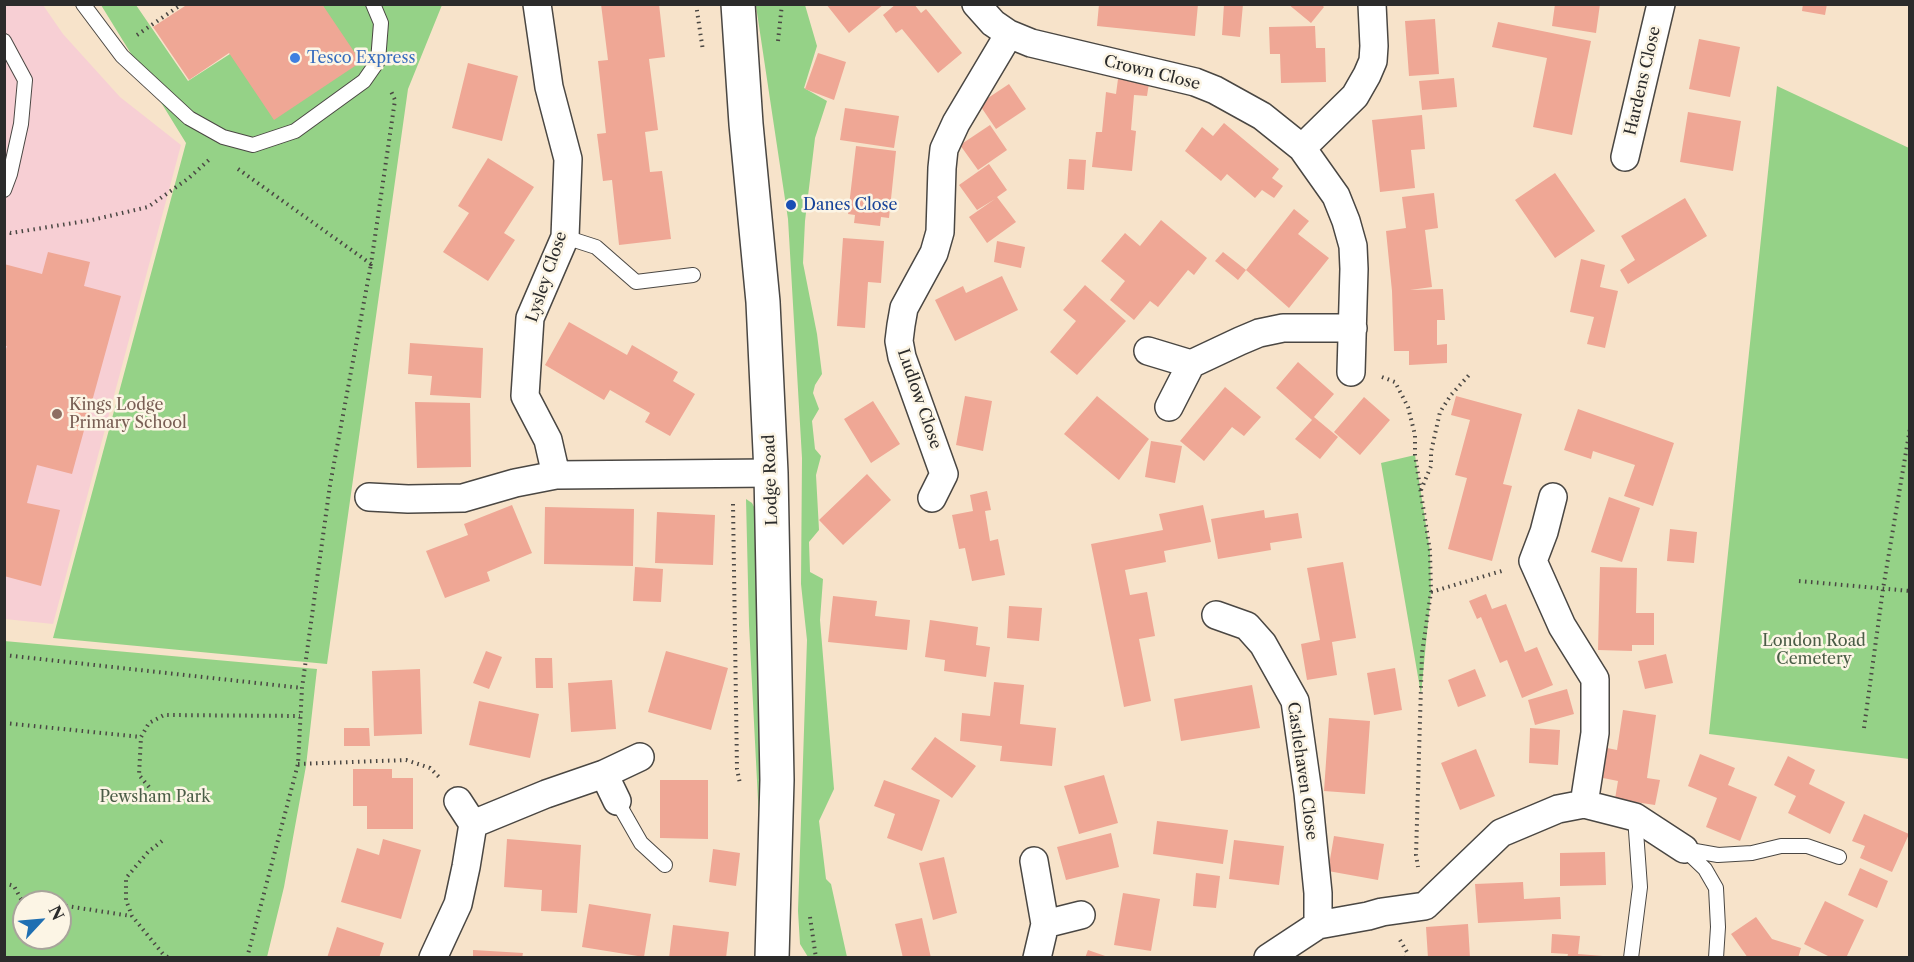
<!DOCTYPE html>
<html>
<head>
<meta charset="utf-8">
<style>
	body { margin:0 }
	#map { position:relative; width:1914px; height:962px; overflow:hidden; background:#f7e3ca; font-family:"Libre Caslon Text",serif }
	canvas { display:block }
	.frame { position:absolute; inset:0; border:6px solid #2b2b2b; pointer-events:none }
	.north { position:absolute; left:12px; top:890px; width:60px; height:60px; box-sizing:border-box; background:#fcf5e5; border:2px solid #a8a49b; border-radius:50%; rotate:64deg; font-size:16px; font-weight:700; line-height:24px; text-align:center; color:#2b2b2b }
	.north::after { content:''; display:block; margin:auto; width:21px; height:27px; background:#1f6fb2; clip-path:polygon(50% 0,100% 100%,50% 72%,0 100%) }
</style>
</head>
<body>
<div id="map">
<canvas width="1914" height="962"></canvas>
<div class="frame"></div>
<div class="north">N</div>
</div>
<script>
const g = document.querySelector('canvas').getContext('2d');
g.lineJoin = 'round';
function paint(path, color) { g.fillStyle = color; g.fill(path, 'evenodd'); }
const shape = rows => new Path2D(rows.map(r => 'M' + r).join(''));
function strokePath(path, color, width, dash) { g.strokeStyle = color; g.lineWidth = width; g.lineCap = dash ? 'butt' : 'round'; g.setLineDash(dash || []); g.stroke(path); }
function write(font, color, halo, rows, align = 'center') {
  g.font = font + ' "Libre Caslon Text",serif'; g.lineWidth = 5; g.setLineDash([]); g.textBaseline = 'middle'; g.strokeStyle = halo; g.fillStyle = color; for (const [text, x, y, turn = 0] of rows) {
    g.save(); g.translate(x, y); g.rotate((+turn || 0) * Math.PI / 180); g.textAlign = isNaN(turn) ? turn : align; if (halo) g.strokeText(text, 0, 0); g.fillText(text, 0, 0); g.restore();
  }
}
paint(shape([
	[5,5,43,5,63,34,120,97,181,145,53,624,5,619]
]), '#f7cfd4');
paint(shape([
	[757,4,805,5,817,46,804,88,827,101,815,138,805,221,803,263,817,334,822,374,815,385,813,393,819,409,812,421,815,449,821,456,816,475,819,530,809,542,810,572,823,579,820,620,834,789,819,821,826,879,831,884,847,957,808,957,800,944,798,911,807,640,801,584,802,458,788,219,756,6],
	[101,5,136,5,188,81,306,5,442,5,408,89,327,664,53,638,186,143],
	[1777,86,1909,148,1909,759,1709,734],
	[1415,455,1430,551,1431,592,1421,694,1381,463],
	[746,499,752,503,760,518,763,826,759,820,749,625],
	[4,641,317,669,306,766,284,887,267,957,5,957],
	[24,902,60,902,60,938,24,938]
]), '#95d287');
paint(shape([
	[188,4,322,4,361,62,274,120,229,53,189,80,153,27],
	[601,4,659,4,665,57,649,59,658,130,645,132,650,172,662,171,671,239,619,245,612,180,603,181,597,134,606,133,598,61,608,60],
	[826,4,884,4,849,33],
	[896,4,914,4,921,13,926,9,962,53,938,73,902,29,896,33,883,15],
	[1099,4,1198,4,1195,36,1097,26],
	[1224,4,1243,4,1240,37,1222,35],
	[1288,4,1321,4,1324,7,1311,23],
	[1555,4,1600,4,1596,33,1552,26],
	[1803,4,1827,4,1825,15,1802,11],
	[1435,19,1439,74,1409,76,1405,21],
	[1498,22,1591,41,1572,135,1533,127,1547,58,1492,47],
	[1315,26,1316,48,1325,48,1326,82,1281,83,1280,54,1270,54,1269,27],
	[1699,39,1740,47,1730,97,1689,89],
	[818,53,846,62,834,100,805,89],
	[468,63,518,76,502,141,452,128],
	[1454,78,1457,107,1422,110,1419,81],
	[1118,79,1149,83,1147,96,1134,95,1131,130,1136,131,1132,171,1092,167,1096,132,1102,132,1106,92,1116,94],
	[1009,84,1026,109,996,129,979,104],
	[845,108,899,116,894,148,840,140],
	[1688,112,1741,121,1733,171,1680,162],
	[1422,115,1425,149,1411,150,1415,188,1380,192,1372,120],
	[1224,123,1279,169,1272,178,1283,186,1274,198,1262,190,1255,198,1227,174,1221,181,1185,151,1202,127,1213,136],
	[990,125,1007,150,978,170,960,145],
	[856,146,896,151,889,218,881,217,880,226,854,223,855,215,848,214],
	[488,158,534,187,504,233,515,240,488,281,443,252,469,213,458,206],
	[1069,159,1086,160,1084,190,1067,189],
	[989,164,1007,190,997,197,1016,222,987,243,969,217,995,199,977,210,959,185],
	[1555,173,1595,231,1555,258,1515,200],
	[1434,193,1438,228,1425,230,1432,287,1410,290,1443,289,1445,320,1437,320,1437,345,1447,344,1447,363,1409,365,1409,351,1394,351,1392,291,1386,231,1406,228,1402,197],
	[1685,198,1707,236,1628,284,1620,270,1635,260,1621,236],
	[1294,209,1309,221,1298,234,1329,258,1289,308,1246,270],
	[1161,220,1207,258,1194,275,1188,270,1158,307,1150,301,1134,320,1110,300,1125,281,1101,261,1125,233,1140,246],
	[843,238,884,241,881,283,868,282,865,328,837,326],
	[997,241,1025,247,1021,268,994,262],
	[48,252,90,262,84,286,121,296,72,474,37,465,27,503,60,510,41,586,4,576,4,355,7,346,4,346,4,264,42,274],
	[1223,252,1246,270,1238,280,1215,261],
	[1581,259,1605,265,1600,287,1618,291,1605,348,1587,344,1594,317,1570,312],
	[1002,276,1018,310,955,341,935,300,963,286,966,293],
	[1085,285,1126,321,1077,375,1050,352,1076,321,1063,310],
	[569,322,627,355,632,345,678,372,673,381,695,394,670,436,645,422,650,413,610,390,604,400,545,365],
	[410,343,483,348,481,398,430,395,432,376,408,374],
	[1298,362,1334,394,1314,417,1338,437,1320,459,1295,439,1312,420,1276,388],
	[1225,387,1261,417,1244,436,1232,427,1204,461,1180,441],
	[965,396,992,401,983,451,956,445],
	[1097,396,1149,439,1119,480,1064,434],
	[1456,396,1522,414,1503,484,1512,486,1492,561,1448,549,1467,478,1455,475,1470,420,1451,415],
	[1364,397,1390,420,1360,455,1334,432],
	[873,401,900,444,871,463,844,419],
	[415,402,470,403,471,467,417,468],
	[1578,409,1674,443,1653,506,1624,496,1635,465,1593,451,1591,459,1564,450],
	[1151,441,1182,446,1175,483,1145,477],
	[867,474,891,500,843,545,819,520],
	[987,491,991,510,985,511,990,541,998,539,1005,575,972,581,965,548,959,549,952,515,973,511,970,495],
	[1609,497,1640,508,1622,562,1591,552],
	[512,505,532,553,487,572,490,581,445,598,426,551,468,535,464,524],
	[1203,505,1211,542,1164,551,1166,562,1125,570,1130,595,1147,592,1155,636,1139,639,1151,701,1124,707,1091,544,1163,530,1159,514],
	[545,507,634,509,633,566,544,564],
	[1264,510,1265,518,1298,513,1302,538,1270,543,1271,550,1218,559,1211,519],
	[657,512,715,515,713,565,655,563],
	[1670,529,1697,532,1694,563,1667,561],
	[1343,562,1356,638,1332,642,1337,675,1307,680,1301,644,1320,640,1307,568],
	[635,567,663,569,661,602,633,601],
	[1600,567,1637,568,1636,613,1654,613,1654,645,1632,645,1632,651,1598,650],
	[1486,594,1492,609,1506,604,1525,652,1537,647,1553,685,1522,698,1507,660,1500,663,1481,617,1477,619,1469,601],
	[833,596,877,601,875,616,910,620,907,650,828,642],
	[1009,606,1042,608,1039,641,1007,638],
	[930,620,978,627,976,645,990,647,986,677,944,671,945,660,925,657],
	[486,651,502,657,489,689,473,683],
	[666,651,728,668,711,730,648,712],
	[1666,654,1673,683,1645,689,1638,661],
	[535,658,552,658,553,688,536,688],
	[1395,668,1402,710,1374,715,1367,673],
	[420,669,422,734,374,736,372,671],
	[1475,669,1486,696,1458,707,1448,680],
	[612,680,616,729,571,732,568,683],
	[994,682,1024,685,1020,724,1056,728,1052,766,1000,761,1002,746,960,741,962,713,990,716],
	[1252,685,1260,728,1181,741,1174,699],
	[1567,689,1574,714,1535,725,1528,700],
	[479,701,539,714,530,758,469,745],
	[1623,710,1656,715,1647,778,1660,780,1655,805,1615,799,1618,781,1603,778,1607,748,1617,750],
	[1329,718,1370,721,1365,794,1324,791],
	[344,728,369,728,370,746,344,746],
	[1530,728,1560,730,1558,765,1529,763],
	[935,737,976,766,952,798,911,769],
	[1476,749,1495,796,1460,810,1441,763],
	[1700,754,1735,768,1728,785,1757,797,1740,841,1706,827,1717,798,1688,786],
	[1788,756,1815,770,1809,784,1845,802,1830,834,1788,813,1796,796,1774,785],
	[353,769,392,769,392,778,413,778,413,829,367,829,367,806,353,806],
	[1104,775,1118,823,1079,834,1064,786],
	[660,780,708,780,708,839,660,838],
	[884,780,940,800,922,851,887,838,895,814,874,806],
	[1864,814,1909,834,1892,872,1860,858,1865,846,1852,841],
	[1157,821,1228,830,1223,864,1153,854],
	[1111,833,1119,867,1066,880,1057,847],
	[1334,836,1384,844,1378,880,1328,871],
	[383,839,421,850,401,919,341,902,357,848,379,855],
	[507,839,581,845,577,913,541,911,542,890,504,887],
	[1234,840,1284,846,1279,885,1229,879],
	[713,849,740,853,736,886,709,882],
	[1605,852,1606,885,1560,886,1560,853],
	[944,857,957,913,933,920,919,863],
	[1860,868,1888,881,1877,908,1848,895],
	[1196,873,1220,876,1216,908,1193,906],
	[1523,882,1524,899,1560,897,1561,919,1478,923,1475,884],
	[1123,893,1160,899,1151,951,1114,945],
	[1825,901,1864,920,1846,958,1832,958,1804,944],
	[589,904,651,914,644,957,582,947],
	[1756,917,1772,939,1801,948,1798,958,1748,958,1731,934],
	[922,918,931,958,903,958,895,924],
	[1468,924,1470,958,1428,958,1426,927],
	[673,925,729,932,726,958,669,958],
	[337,927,384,943,379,958,327,958],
	[1552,934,1580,936,1578,954,1603,956,1603,958,1567,958,1568,954,1551,953],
	[473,950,523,953,522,958,473,958],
	[1088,950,1108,957,1108,958,1085,958]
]), '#efa795');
const service = shape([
	[83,4,122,56,189,118,223,137,253,145,295,131,364,81,378,61,381,23,373,4],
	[4,41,25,80,21,124,10,174,4,190],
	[565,237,596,247,636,282,693,275],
	[617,801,641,843,665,865],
	[1684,849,1718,855,1752,853,1781,846,1807,846,1839,857],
	[1684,849,1705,869,1716,888,1718,927,1716,958],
	[1631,958,1640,887,1635,817]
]);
const minor = shape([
	[537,4,549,87,568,159,565,237,530,318,525,396,548,440,556,475],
	[976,4,993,23,1009,34,1031,43,1195,82,1215,90,1262,116,1302,148,1336,196,1346,221,1353,246,1354,269,1351,372],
	[1302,148,1355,96,1367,75,1373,61,1374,46,1372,4],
	[1625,157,1661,4],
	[1148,351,1191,364],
	[1169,407,1191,364,1240,341,1259,333,1283,328,1353,328],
	[369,497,408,499,463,498,515,483,556,475,771,473],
	[1553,497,1544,532,1533,561,1562,626,1595,679,1595,733,1584,804],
	[932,498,944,474,902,357,899,341,901,325,904,308,934,253,940,232,942,168,944,149,956,123,1009,34],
	[1216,615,1247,626,1263,644,1295,701,1308,793,1318,893,1318,925],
	[604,774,617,801],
	[473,824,546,794,604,774,640,757],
	[1034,861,1045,924,1037,958],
	[1045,924,1081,915],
	[433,958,458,904,466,867,473,824,458,801],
	[1268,958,1318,925,1368,916,1382,912,1425,906,1501,833,1558,809,1584,804,1635,817,1684,849]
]);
const tertiary = shape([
	[738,4,746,124,763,302,771,473,777,780,772,958]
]);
strokePath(service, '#4a4743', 16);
strokePath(minor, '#4a4743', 30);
strokePath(tertiary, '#4a4743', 36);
strokePath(shape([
	[696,4,703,51],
	[137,35,182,4],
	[778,41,782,4],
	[238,169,371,264,395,100,390,89],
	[4,231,11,233,92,220,148,207,189,178,211,158],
	[1382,377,1395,382,1408,407,1415,435,1415,455,1430,551,1431,592,1422,653,1416,855,1418,867],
	[1421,490,1431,466,1431,452,1440,412,1451,395,1469,375],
	[733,504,737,769,740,784],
	[1799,581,1910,591],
	[1431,592,1505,570],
	[4,655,302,688],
	[4,723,141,737],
	[1864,728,1883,589,1910,428],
	[298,764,406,760,430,768,439,777],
	[149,787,139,775,141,737,149,723,164,715,300,716],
	[162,841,148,852,126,878,126,900,132,916,163,954,169,958],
	[4,883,14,886,21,899,43,902],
	[60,905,131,916],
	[810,917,816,958],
	[1400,940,1407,952,1406,958],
	[247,958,298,764,302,688,330,485,371,264]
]), '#4a4743', 4, [1.5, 4.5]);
strokePath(service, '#fff', 14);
strokePath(minor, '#fff', 27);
strokePath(tertiary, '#fff', 33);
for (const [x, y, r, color] of [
	[295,58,6,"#3f7fe0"],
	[791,205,6,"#1a4fb4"],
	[57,414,6,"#8d6e63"]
]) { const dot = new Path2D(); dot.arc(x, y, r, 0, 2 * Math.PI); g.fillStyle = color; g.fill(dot); strokePath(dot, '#fcf5e5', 2); }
write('16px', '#366cbe', '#fcf5e5', [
	["Tesco Express",307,58]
], 'left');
write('16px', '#2b2b2b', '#fcf5e5', [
	["Crown Close",1152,73,14],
	["Hardens Close",1643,81,-77],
	["Lysley Close",547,277,-71],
	["Ludlow Close",919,399,71],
	["Lodge Road",771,480,-92],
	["Castlehaven Close",1302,771,82]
]);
write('16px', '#164399', '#fcf5e5', [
	["Danes Close",803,205]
], 'left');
write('16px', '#785e54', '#fcf5e5', [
	["Kings Lodge",69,405],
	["Primary School",69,423]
], 'left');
write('16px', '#4b5d47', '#fcf5e5', [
	["London Road",1814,641],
	["Cemetery",1814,659],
	["Pewsham Park",155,797]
]);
</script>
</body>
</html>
